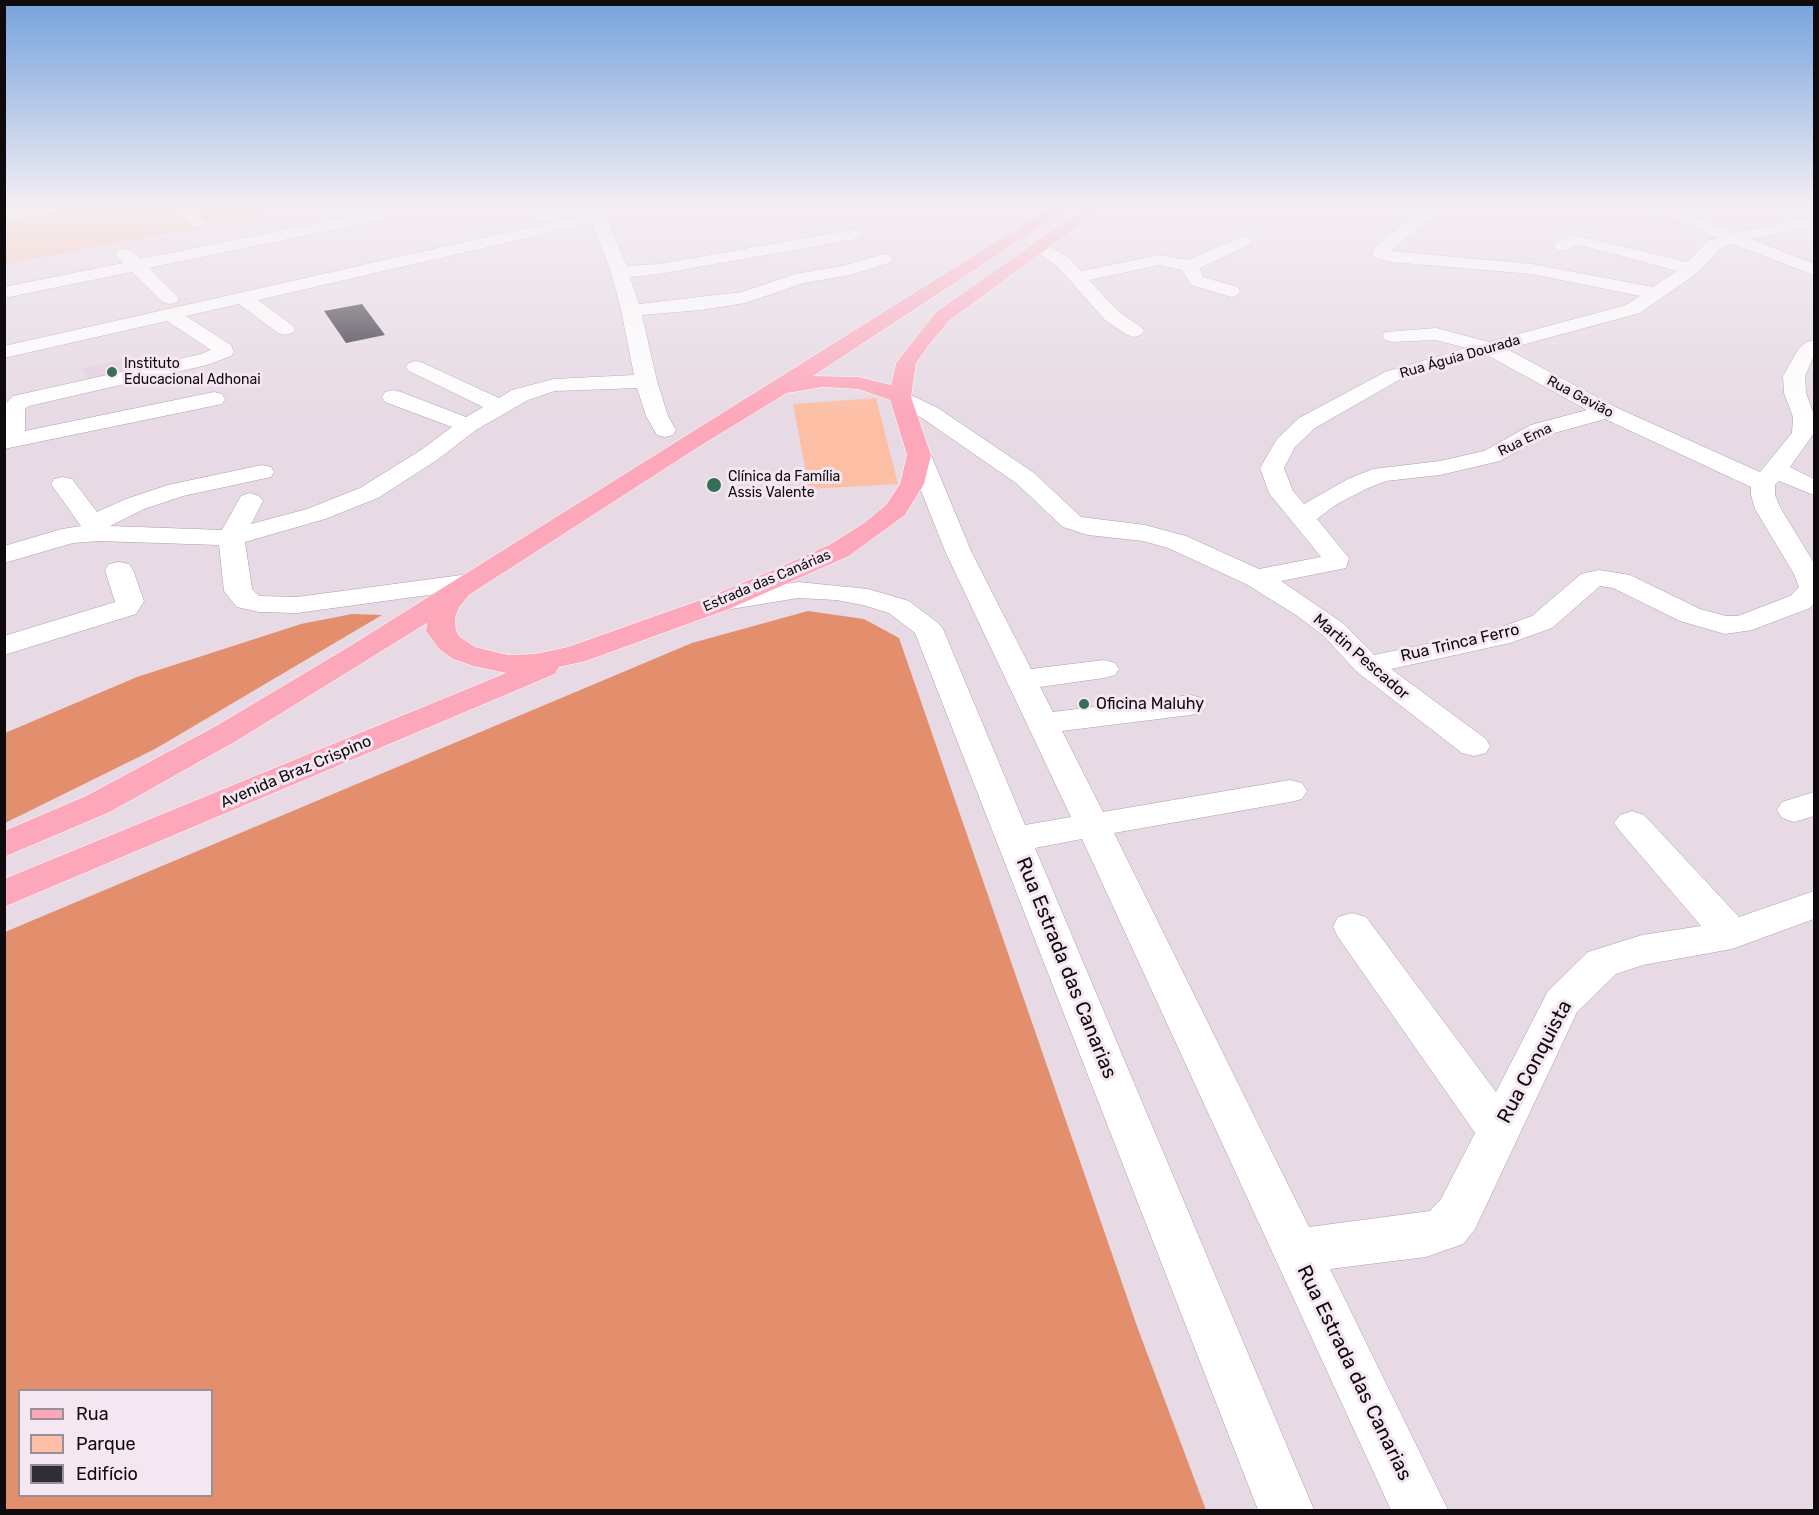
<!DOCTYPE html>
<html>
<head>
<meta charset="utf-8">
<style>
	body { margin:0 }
	#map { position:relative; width:1819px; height:1515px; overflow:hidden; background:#e7dae4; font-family:Rubik,sans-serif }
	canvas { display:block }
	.frame { position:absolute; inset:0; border:6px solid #0f0a0e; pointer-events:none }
	.legend { position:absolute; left:18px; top:1389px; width:195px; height:108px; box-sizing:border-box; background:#f5e7f1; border:2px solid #998f96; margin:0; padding:8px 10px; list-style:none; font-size:18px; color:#0f0a0e }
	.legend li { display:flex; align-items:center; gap:12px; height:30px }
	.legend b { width:30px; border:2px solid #998f96 }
</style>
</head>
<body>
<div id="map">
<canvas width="1819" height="1515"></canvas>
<div class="frame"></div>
<ul class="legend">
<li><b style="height:8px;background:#fda7bb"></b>Rua</li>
<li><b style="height:16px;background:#fcbea5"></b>Parque</li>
<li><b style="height:16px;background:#302d38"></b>Edifício</li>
</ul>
</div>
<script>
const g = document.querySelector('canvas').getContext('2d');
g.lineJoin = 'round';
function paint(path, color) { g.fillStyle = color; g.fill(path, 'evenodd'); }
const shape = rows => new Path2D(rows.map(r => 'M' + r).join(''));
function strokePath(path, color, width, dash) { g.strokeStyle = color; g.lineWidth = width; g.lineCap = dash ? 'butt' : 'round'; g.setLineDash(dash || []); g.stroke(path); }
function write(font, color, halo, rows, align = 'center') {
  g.font = font + ' Rubik,sans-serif'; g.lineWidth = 6; g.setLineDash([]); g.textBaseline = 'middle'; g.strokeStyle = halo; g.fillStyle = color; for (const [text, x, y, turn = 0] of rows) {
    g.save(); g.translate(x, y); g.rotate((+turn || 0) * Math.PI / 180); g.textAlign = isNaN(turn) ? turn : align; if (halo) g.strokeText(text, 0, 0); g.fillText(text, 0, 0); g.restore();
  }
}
paint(shape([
	[135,356,148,368,92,384,81,369]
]), '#e4cfdf');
paint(shape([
	[5,206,312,206,5,264],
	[876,398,898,484,809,489,793,404]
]), '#fcbea5');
paint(shape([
	[808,611,864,619,899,638,1138,1329,1206,1510,5,1510,5,932,692,643],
	[20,1390,212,1390,212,1496,20,1496],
	[352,614,382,615,155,749,5,823,5,733,137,677,301,624]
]), '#e38f6d');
paint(shape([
	[362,304,385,335,346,343,324,311]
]), '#302d38');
const minor = shape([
	[33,206,68,206,60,211,4,221,4,211,33,206],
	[165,206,184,206,207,223,199,228,193,226,165,206],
	[400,206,431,206,423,211,149,268,179,298,177,302,170,304,163,302,132,272,4,298,4,287,123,263,115,254,118,250,124,249,130,250,140,259,400,206],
	[497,206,524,206,555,214,557,217,549,222,499,209,497,206],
	[624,206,653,206,651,209,607,219,627,266,659,264,856,229,864,234,856,239,659,274,630,277,639,304,742,292,795,274,842,266,883,254,889,255,892,259,889,263,850,275,804,283,745,303,701,310,642,315,657,381,668,416,676,430,673,435,665,437,657,435,646,416,637,388,555,391,528,400,476,430,437,460,378,498,325,519,245,542,252,589,259,596,297,597,469,574,479,576,483,582,479,588,297,613,259,612,237,607,224,591,219,545,99,541,73,543,4,563,4,546,62,529,81,526,51,484,54,479,63,477,72,479,97,512,126,499,168,485,262,465,271,467,274,472,271,477,183,496,144,509,110,526,222,530,241,496,250,493,259,496,263,501,251,524,307,509,360,488,421,450,452,427,385,402,382,397,385,392,393,390,401,392,466,417,483,407,409,371,406,367,409,363,416,361,423,363,499,398,512,390,554,379,634,375,621,310,611,272,592,223,258,300,292,325,295,329,292,333,285,335,278,333,239,304,186,316,231,345,234,352,231,356,207,365,29,406,25,409,25,431,214,392,222,394,225,399,222,404,4,449,4,405,13,396,201,354,211,350,167,321,4,358,4,346,624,206],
	[1426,206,1444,206,1391,251,1532,264,1653,287,1677,271,1587,247,1577,245,1563,251,1557,250,1554,246,1557,242,1574,235,1687,262,1709,240,1717,238,1655,209,1653,206,1674,206,1734,233,1814,216,1814,226,1751,239,1814,264,1814,275,1732,244,1721,248,1697,273,1640,313,1507,349,1615,407,1760,472,1792,433,1793,417,1784,393,1783,376,1799,348,1807,342,1814,340,1814,356,1805,376,1806,393,1814,415,1814,433,1790,467,1814,479,1814,495,1779,481,1775,485,1775,495,1781,509,1814,563,1814,603,1810,608,1752,630,1725,634,1680,621,1613,588,1600,586,1552,628,1510,643,1391,669,1486,739,1490,746,1486,753,1474,756,1462,753,1356,671,1324,636,1296,615,1246,584,1168,548,1143,541,1088,535,1063,527,1016,483,922,418,892,402,889,397,892,392,900,390,938,408,1034,473,1081,517,1145,525,1186,536,1259,569,1321,557,1269,493,1260,468,1277,439,1299,418,1385,372,1466,348,1436,340,1392,342,1385,340,1382,336,1385,332,1436,328,1489,342,1626,305,1640,296,1532,274,1391,262,1375,258,1372,254,1376,246,1426,206],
	[1487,355,1587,410,1531,425,1484,451,1440,461,1373,469,1348,479,1304,504,1293,491,1284,468,1295,447,1315,428,1399,380,1487,355],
	[1605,419,1751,487,1751,495,1755,509,1794,574,1799,587,1790,596,1738,616,1726,616,1700,609,1630,575,1599,570,1581,574,1532,616,1493,630,1374,655,1344,624,1281,581,1346,568,1349,558,1317,519,1337,504,1366,489,1386,481,1440,475,1500,461,1547,435,1605,419],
	[1243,236,1249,237,1251,241,1249,245,1200,268,1203,277,1238,287,1240,291,1238,295,1231,297,1191,285,1182,270,1159,265,1089,280,1119,312,1141,327,1144,331,1141,335,1134,337,1127,335,1105,320,1058,267,1029,246,1032,242,1038,241,1044,242,1070,259,1081,271,1159,255,1188,260,1243,236],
	[919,448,927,450,931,455,971,551,1031,669,1104,660,1115,663,1119,669,1115,675,1104,678,1040,687,1053,712,1191,695,1202,698,1207,705,1202,712,1191,715,1062,731,1103,812,1290,780,1302,783,1307,791,1302,799,1290,802,1114,833,1309,1227,1430,1211,1441,1199,1475,1133,1338,937,1333,927,1338,917,1352,913,1366,917,1496,1092,1548,991,1588,952,1642,935,1701,926,1620,831,1614,823,1620,815,1632,811,1644,815,1739,917,1814,891,1814,919,1732,949,1643,965,1616,974,1577,1012,1475,1229,1463,1244,1426,1257,1330,1269,1448,1510,1391,1510,1082,839,1035,848,1314,1510,1258,1510,915,633,889,613,863,605,836,600,798,598,719,611,709,609,705,603,709,597,719,595,798,582,868,589,909,601,938,623,943,629,1025,825,1071,817,945,551,907,455,911,450,919,448],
	[119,562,129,564,133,570,144,601,136,614,4,655,4,636,115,602,105,570,109,564,119,562],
	[1814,792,1814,816,1794,822,1782,818,1777,810,1782,802,1814,792]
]);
const major = shape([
	[1053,206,1072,206,813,376,859,377,891,385,896,363,936,312,1087,206,1105,206,950,320,928,346,916,363,911,397,931,455,924,484,905,515,849,556,729,609,586,661,559,667,555,674,4,907,4,879,506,673,473,666,453,659,439,649,426,631,427,623,238,740,110,812,4,857,4,831,86,796,216,726,350,646,1053,206],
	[823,387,858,389,890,400,907,455,900,484,886,505,864,523,831,544,778,568,709,597,568,647,535,654,508,655,475,647,460,637,456,631,455,617,460,606,469,595,700,446,787,393,823,387]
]);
strokePath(minor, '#ab9ea8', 1);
strokePath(major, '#fff', 1);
paint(minor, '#fff');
paint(major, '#fda7bb');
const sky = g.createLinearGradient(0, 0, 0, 418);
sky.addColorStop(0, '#75a2dd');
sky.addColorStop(0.49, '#f4eef3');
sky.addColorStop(1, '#f4eef300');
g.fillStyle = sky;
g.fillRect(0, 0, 1819, 418);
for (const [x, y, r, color] of [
	[112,372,6,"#366f57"],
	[714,485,8,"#366f57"],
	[1084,704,6,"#366f57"]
]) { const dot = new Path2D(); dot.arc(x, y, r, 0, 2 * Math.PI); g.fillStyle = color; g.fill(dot); strokePath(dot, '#f5e7f1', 2); }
write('14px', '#0f0a0e', '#f5e7f1', [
	["Rua Águia Dourada",1460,357,-16],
	["Rua Gavião",1580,397,28],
	["Rua Ema",1525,440,-26],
	["Estrada das Canárias",767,581,-23]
]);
write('14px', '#0f0a0e', '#f5e7f1', [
	["Instituto",124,364],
	["Educacional Adhonai",124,380],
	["Clínica da Família",728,477],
	["Assis Valente",728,493]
], 'left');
write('16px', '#0f0a0e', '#f5e7f1', [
	["Rua Trinca Ferro",1460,643,-13],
	["Martin Pescador",1361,657,41],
	["Avenida Braz Crispino",296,772,-23]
]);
write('16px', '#0f0a0e', '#f5e7f1', [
	["Oficina Maluhy",1096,704]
], 'left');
write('20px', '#0f0a0e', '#f5e7f1', [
	["Rua Estrada das Canarias",1066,968,68],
	["Rua Conquista",1535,1062,-62],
	["Rua Estrada das Canarias",1354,1373,64]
]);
</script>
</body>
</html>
